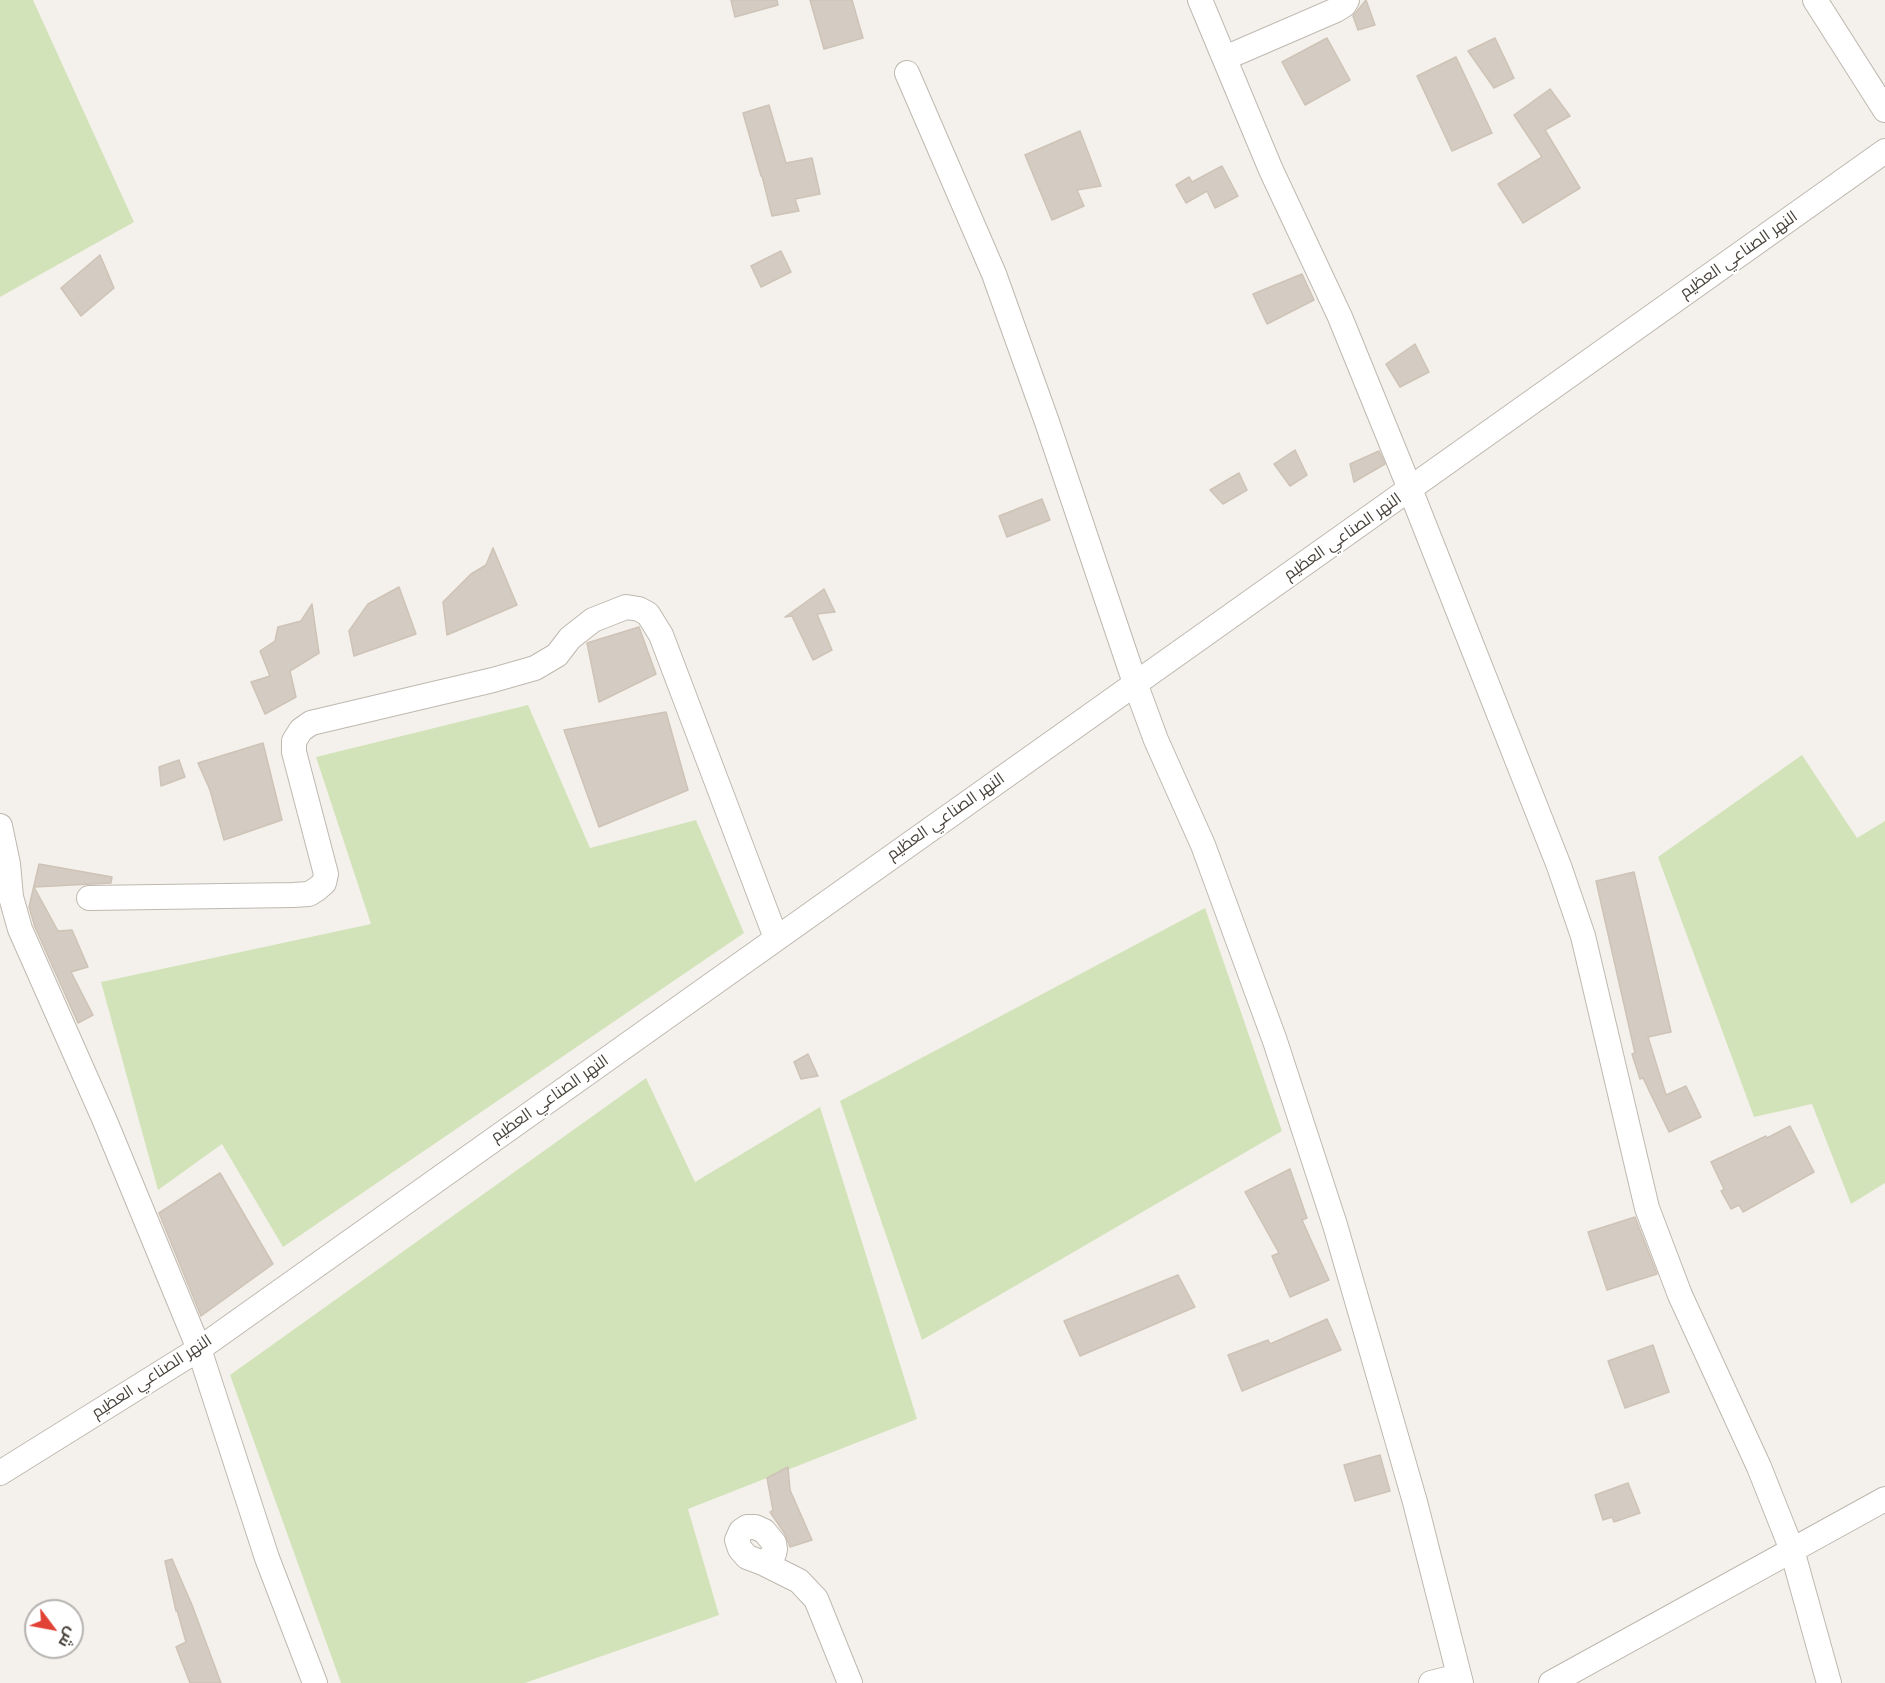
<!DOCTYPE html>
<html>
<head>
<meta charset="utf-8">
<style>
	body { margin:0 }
	#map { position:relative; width:1885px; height:1683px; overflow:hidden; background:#f4f1ec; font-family:Helvetica,Cairo,sans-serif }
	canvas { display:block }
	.north { position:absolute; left:24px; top:1599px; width:60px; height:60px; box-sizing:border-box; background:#fff; border:2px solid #b5b3b0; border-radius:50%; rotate:122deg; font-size:16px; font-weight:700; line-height:24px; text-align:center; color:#47413a }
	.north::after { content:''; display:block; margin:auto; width:21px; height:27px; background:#e14235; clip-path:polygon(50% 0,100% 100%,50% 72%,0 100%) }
</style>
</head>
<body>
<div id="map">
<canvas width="1885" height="1683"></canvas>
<div class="north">ش</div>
</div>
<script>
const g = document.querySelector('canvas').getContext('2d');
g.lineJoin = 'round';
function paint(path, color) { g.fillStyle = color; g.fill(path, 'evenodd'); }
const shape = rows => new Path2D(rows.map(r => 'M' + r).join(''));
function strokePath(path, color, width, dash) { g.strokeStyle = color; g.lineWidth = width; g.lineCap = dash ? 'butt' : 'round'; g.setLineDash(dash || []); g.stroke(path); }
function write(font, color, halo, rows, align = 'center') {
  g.font = font + ' Helvetica,Cairo,sans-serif'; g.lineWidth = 4.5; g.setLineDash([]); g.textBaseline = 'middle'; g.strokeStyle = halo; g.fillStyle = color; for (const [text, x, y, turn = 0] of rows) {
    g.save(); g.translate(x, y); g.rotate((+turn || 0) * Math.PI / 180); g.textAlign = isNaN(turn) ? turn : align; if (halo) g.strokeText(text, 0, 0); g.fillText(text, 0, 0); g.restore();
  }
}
paint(shape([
	[0,0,33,0,134,222,0,297],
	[528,705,590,848,696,820,744,933,283,1247,222,1144,158,1190,101,982,371,924,316,757],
	[1802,755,1857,838,1885,821,1885,1183,1851,1204,1812,1104,1754,1117,1658,857],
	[1205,908,1282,1131,922,1340,840,1101],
	[646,1078,695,1182,820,1107,917,1419,688,1509,719,1615,525,1683,341,1683,230,1375]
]), '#d3e3b9');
const building = shape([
	[731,0,777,0,778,5,735,17,731,0],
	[810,0,852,0,863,38,824,49,810,0],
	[1366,0,1375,25,1358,30,1353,16,1366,0],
	[1327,38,1350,80,1305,105,1282,62,1327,38],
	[1495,38,1514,78,1494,88,1468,51,1495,38],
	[1456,57,1492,133,1452,151,1417,76,1456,57],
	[1550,89,1570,116,1545,130,1580,188,1523,223,1498,184,1542,157,1514,115,1550,89],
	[769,105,786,163,812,158,820,194,795,199,799,211,772,216,762,176,761,176,743,113,769,105],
	[1080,131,1101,186,1077,190,1084,206,1052,220,1025,155,1080,131],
	[1222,166,1238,196,1215,208,1207,191,1186,203,1176,185,1189,177,1192,182,1222,166],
	[781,251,791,272,761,287,751,266,781,251],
	[100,255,114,288,81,316,61,288,100,255],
	[1302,274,1314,300,1267,324,1253,294,1302,274],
	[1415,344,1429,372,1400,387,1386,364,1415,344],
	[1295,450,1307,475,1290,486,1274,464,1295,450],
	[1379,451,1385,464,1354,482,1350,464,1379,451],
	[1239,473,1247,490,1223,504,1210,490,1239,473],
	[1042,499,1050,520,1007,537,999,516,1042,499],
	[493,548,517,605,447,635,443,602,471,574,486,565,493,548],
	[399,587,416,634,354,656,349,631,368,604,399,587],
	[824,589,835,612,817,614,832,650,813,660,792,616,785,617,824,589],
	[312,604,319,653,290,671,296,697,265,714,251,682,270,676,260,651,275,641,278,627,301,621,312,604],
	[639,627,656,674,599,702,587,643,639,627],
	[666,712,688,790,599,827,564,730,666,712],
	[263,743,282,820,224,840,210,790,198,763,263,743],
	[179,760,185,777,161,786,159,767,179,760],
	[39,864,112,877,111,883,34,887,58,931,72,930,88,967,71,972,93,1015,78,1023,35,927,29,907,39,864],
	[1634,872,1671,1032,1648,1037,1666,1095,1686,1086,1701,1117,1669,1132,1643,1078,1640,1079,1632,1054,1635,1053,1596,881,1634,872],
	[808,1054,818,1076,801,1079,794,1062,808,1054],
	[1790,1126,1814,1172,1743,1212,1739,1205,1731,1209,1721,1191,1724,1189,1711,1162,1766,1136,1767,1138,1790,1126],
	[1290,1169,1307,1218,1302,1220,1329,1280,1290,1297,1272,1256,1279,1253,1245,1192,1290,1169],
	[220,1173,273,1264,201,1316,159,1213,220,1173],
	[1635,1217,1657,1274,1607,1290,1588,1232,1635,1217],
	[1178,1275,1195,1307,1080,1356,1064,1321,1178,1275],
	[1327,1319,1341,1350,1242,1391,1228,1355,1268,1340,1270,1344,1327,1319],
	[1653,1345,1669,1392,1625,1408,1608,1361,1653,1345],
	[1380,1455,1390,1491,1355,1501,1344,1465,1380,1455],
	[788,1467,790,1490,812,1540,790,1547,785,1534,770,1512,773,1510,767,1478,788,1467],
	[1628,1483,1640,1513,1614,1522,1612,1517,1603,1520,1595,1495,1628,1483],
	[172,1559,192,1605,221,1683,190,1683,176,1647,186,1642,177,1610,176,1611,165,1561,172,1559]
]);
paint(building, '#d4ccc2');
strokePath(building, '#cec3b6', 1.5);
const minor = shape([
	[1200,0,1271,170,1340,317,1410,489,1559,866,1583,936,1647,1208,1680,1295,1759,1467,1792,1550,1829,1683],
	[1815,0,1885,110],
	[1225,58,1336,10,1344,5,1347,0],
	[907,73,994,274,1047,422,1135,683,1156,740,1203,845,1275,1041,1335,1225,1371,1349,1415,1502,1461,1683],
	[0,826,8,864,11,897,20,929,105,1121,199,1349,267,1558,315,1683],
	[89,898,293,895,309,894,317,889,324,883,326,874,294,752,294,741,301,730,311,723,493,680,535,668,557,655,570,638,593,620,626,607,639,609,648,614,661,635,776,938],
	[0,1473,199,1349,1885,151],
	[763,1563,774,1554,775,1549,774,1543,764,1531,755,1527,747,1527,741,1531,737,1540,740,1549,747,1557,763,1563,799,1581,816,1599,850,1683],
	[1431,1683,1459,1676],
	[1551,1683,1885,1499]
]);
strokePath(minor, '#beb8af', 26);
strokePath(minor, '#fff', 24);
write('16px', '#47413a', '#fff', [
	["النهر الصناعي العظيم",1739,255,-35],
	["النهر الصناعي العظيم",1343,537,-35],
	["النهر الصناعي العظيم",946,817,-35],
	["النهر الصناعي العظيم",550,1099,-35],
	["النهر الصناعي العظيم",152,1377,-33]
]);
</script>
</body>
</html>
